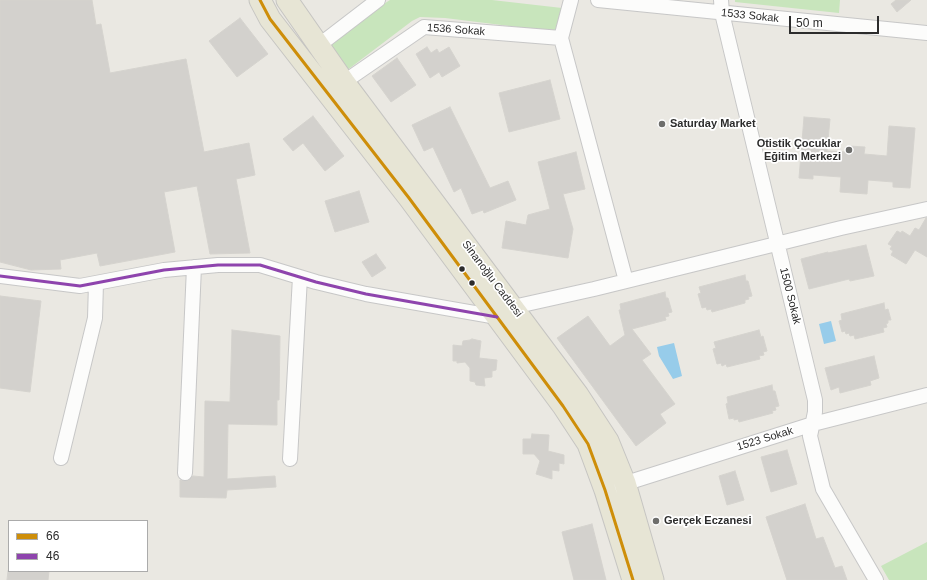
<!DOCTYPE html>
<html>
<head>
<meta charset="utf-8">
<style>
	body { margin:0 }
	#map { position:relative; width:927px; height:580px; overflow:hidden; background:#eae8e2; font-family:Helvetica,sans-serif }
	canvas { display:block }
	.legend { position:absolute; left:8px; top:520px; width:140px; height:52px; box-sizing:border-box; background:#fff; border:1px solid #ababab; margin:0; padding:5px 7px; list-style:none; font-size:12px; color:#2c2c2c }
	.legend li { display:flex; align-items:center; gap:8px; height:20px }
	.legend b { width:20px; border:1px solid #ababab }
	.scale { position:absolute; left:789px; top:16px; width:90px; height:18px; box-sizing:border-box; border:2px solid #2c2c2c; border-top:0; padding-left:5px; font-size:12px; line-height:14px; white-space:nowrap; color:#2c2c2c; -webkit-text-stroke:3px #fff; paint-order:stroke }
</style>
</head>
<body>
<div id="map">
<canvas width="927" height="580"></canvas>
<ul class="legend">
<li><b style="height:5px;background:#ce8e09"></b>66</li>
<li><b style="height:5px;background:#8e44ad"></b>46</li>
</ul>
<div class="scale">50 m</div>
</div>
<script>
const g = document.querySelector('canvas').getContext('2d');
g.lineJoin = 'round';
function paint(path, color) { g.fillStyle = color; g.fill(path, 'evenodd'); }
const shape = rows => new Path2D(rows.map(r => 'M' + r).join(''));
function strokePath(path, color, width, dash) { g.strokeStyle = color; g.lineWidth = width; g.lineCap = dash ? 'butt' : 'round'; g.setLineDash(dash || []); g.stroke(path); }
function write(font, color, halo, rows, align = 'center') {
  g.font = font + ' Helvetica,sans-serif'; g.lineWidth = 3.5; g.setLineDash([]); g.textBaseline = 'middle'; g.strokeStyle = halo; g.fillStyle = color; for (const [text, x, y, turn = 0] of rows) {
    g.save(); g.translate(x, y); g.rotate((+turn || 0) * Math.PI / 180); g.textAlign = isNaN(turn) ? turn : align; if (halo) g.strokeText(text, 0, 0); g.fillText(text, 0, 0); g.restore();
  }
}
paint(shape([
	[390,0,492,0,562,8,558,32,445,18,420,17,412,21,346,71,327,47,365,16],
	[735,0,840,0,839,13,735,2],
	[927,542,927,580,889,580,881,566]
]), '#c8e5bc');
paint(shape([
	[831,321,836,341,824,344,819,324],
	[674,343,682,376,673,379,659,356,657,347]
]), '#97ccea');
const building = shape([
	[0,0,92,0,96,25,101,24,110,73,186,59,204,152,249,143,255,175,236,179,250,253,210,254,197,186,164,192,175,252,100,266,97,253,60,260,61,269,31,270,0,262,0,0],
	[896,0,911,0,897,12,891,4,896,0],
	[240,18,268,54,237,77,209,41,240,18],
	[427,47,431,53,437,49,439,53,449,47,460,66,442,77,439,72,430,78,416,54,427,47],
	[397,58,416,85,391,102,372,76,397,58],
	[550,80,560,119,509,132,499,93,550,80],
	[450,107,490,188,508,181,516,200,484,213,483,210,472,214,461,188,454,192,433,147,424,151,412,125,450,107],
	[313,116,344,156,325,171,303,143,293,151,283,139,313,116],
	[804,117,830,119,827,151,848,152,849,146,865,147,864,154,887,156,889,126,915,128,910,188,893,187,893,182,868,180,867,194,840,192,841,177,813,175,813,179,799,178,804,117],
	[576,152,585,189,563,194,573,229,568,258,502,248,506,221,526,225,528,215,550,209,538,162,576,152],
	[359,191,369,222,335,232,325,201,359,191],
	[926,218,927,218,927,257,915,250,906,264,891,255,893,251,890,249,892,246,888,244,897,231,901,233,902,231,910,236,915,228,919,230,926,218],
	[866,245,874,276,850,281,849,279,809,289,801,259,828,252,828,253,866,245],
	[376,254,386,268,372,277,362,262,376,254],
	[745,275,746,281,748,281,752,296,748,297,749,299,745,300,745,303,712,312,711,309,707,310,706,307,702,308,698,294,701,293,699,287,745,275],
	[665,292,666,298,668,298,672,312,668,313,669,316,665,317,666,320,632,329,651,354,642,360,675,404,660,414,666,423,636,446,557,338,588,316,610,346,625,335,619,310,621,310,620,304,665,292],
	[0,296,41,301,30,392,0,388,0,296],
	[884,303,885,310,888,309,891,320,888,320,888,323,886,324,887,327,883,328,884,332,855,339,854,335,850,336,849,333,846,334,845,331,842,332,839,321,842,320,841,314,884,303],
	[232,330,280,336,279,400,277,400,277,425,228,424,227,479,275,476,276,487,227,490,226,498,180,497,180,480,185,481,189,480,193,476,204,477,205,401,230,402,232,330],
	[759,330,761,337,763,336,767,351,763,352,764,355,759,356,760,359,727,367,726,364,722,366,721,363,717,364,713,349,716,348,714,342,759,330],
	[472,339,481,341,479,358,497,360,496,370,492,371,492,377,484,378,485,386,476,385,475,382,470,381,470,368,465,362,457,363,457,361,453,361,453,345,462,346,463,341,470,340,472,339],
	[874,356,879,378,870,381,871,385,840,393,839,387,831,390,825,368,874,356],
	[772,385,773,391,775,391,779,406,775,407,776,410,772,411,773,413,739,422,738,419,734,420,734,418,729,419,726,404,728,403,727,397,772,385],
	[532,434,549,435,548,451,564,455,564,464,559,463,559,471,552,470,552,479,536,474,540,461,534,454,523,454,523,439,531,439,532,434],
	[787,450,797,484,771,492,761,457,787,450],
	[735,471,744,500,727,505,719,476,735,471],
	[805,504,816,539,823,537,835,568,842,566,847,580,787,580,766,517,805,504],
	[592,524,606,580,574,580,562,532,592,524],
	[8,571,49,571,48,580,7,580,8,571]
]);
paint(building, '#d3d1cd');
strokePath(building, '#d5d3ce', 1);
const minor = shape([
	[571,0,561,38,626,281],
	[598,0,927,33],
	[721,0,722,13,815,400,815,412,810,436,823,489,876,580],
	[318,46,378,0],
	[344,82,424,27,561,38],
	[0,276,80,286,164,270,218,265,260,265,316,282,366,294,497,317],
	[513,307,594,289,841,228,927,209],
	[61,458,95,318,96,283],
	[290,459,300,277],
	[185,473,194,267],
	[617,486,813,424,927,395]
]);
const primary = shape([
	[260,0,270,19,409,198,563,406,588,444,605,490,633,580],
	[287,0,344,82,578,395,608,441,625,483,653,580]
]);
strokePath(minor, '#c7c7c7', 16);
strokePath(primary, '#c6c5c2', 23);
strokePath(minor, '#fcfcfb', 14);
strokePath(primary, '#e7e5d5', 21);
strokePath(shape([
	[260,0,270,19,409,198,563,406,588,444,605,490,633,580]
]), '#ce8e09', 3);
strokePath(shape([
	[0,276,80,286,164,270,218,265,260,265,316,282,366,294,497,317]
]), '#8e44ad', 3);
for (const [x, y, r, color] of [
	[662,124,4,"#6e6e6c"],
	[849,150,4,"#6e6e6c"],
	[462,269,3.5,"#2c2c2c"],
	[472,283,3.5,"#2c2c2c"],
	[656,521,4,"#6e6e6c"]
]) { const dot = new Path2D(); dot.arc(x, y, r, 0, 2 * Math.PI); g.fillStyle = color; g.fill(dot); strokePath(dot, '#fff', 1.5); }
write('11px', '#2c2c2c', '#fff', [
	["1533 Sokak",750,16,6],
	["1536 Sokak",456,30,4],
	["Si̇nanoğlu Caddesi",492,279,53],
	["1500 Sokak",790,296,76],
	["1523 Sokak",765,439,-17]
]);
write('bold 11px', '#2c2c2c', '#fff', [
	["Saturday Market",670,124],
	["Otistik Çocuklar",841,144,"right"],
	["Eğitim Merkezi",841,157,"right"],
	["Gerçek Eczanesi",664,521]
], 'left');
</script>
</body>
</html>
